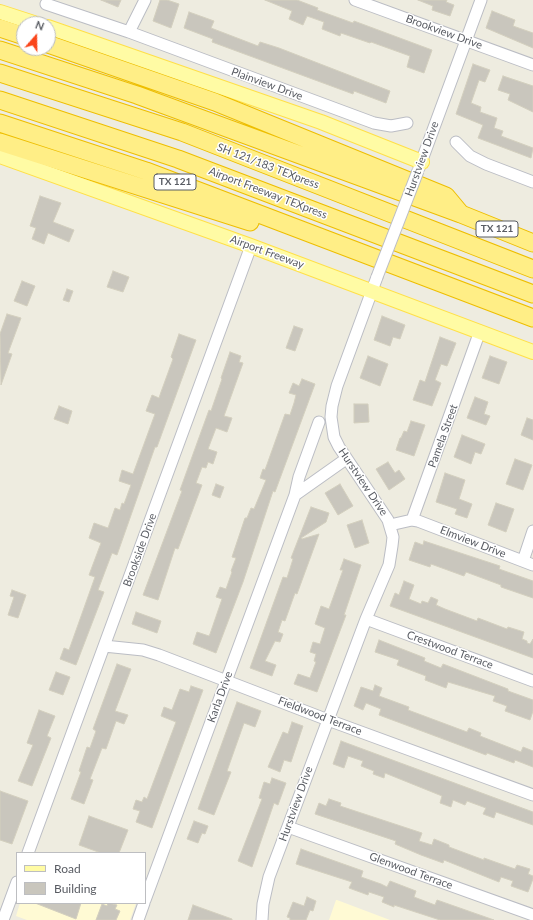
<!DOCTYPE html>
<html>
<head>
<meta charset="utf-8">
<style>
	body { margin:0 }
	#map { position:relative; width:533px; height:920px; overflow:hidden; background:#eeece0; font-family:Lato,sans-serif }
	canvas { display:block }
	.legend { position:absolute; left:16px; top:852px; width:130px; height:52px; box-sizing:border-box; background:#fff; border:1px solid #bdbec1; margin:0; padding:5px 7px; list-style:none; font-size:12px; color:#595c63 }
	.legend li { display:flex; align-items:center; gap:8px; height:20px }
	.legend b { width:20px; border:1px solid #bdbec1 }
	.north { position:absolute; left:16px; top:16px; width:40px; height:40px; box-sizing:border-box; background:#fff; border:1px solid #bdbec1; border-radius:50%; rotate:20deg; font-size:11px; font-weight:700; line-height:16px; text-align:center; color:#595c63 }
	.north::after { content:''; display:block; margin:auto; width:14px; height:18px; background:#fa451a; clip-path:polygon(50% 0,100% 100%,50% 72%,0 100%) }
</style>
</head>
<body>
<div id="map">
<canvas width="533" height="920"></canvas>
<ul class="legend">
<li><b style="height:5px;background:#fffba4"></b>Road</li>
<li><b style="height:11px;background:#c9c6bd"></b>Building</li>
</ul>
<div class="north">N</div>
</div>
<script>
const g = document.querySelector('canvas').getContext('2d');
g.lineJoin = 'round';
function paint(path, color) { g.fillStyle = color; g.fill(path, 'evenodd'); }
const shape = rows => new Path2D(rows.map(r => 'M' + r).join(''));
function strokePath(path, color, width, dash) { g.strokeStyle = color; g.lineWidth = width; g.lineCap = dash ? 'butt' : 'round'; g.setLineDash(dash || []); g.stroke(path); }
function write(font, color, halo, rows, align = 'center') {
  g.font = font + ' Lato,sans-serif'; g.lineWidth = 3; g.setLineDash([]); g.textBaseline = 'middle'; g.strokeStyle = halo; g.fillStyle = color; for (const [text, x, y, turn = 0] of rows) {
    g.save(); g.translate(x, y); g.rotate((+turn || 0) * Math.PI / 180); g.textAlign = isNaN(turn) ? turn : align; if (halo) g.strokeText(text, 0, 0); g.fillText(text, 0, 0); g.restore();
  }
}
paint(shape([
	[336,900,337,900,390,920,329,920],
	[20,903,136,903,130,920,27,920,16,916]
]), '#fffad4');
const building = shape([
	[101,0,121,0,118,7,101,0],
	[160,0,167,0,179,4,171,28,153,21,160,0],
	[265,0,297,0,318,8,317,10,353,23,354,21,432,50,424,73,407,67,410,56,371,42,370,43,341,33,340,36,322,29,324,22,307,16,303,25,289,19,292,11,265,0],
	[418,0,447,0,446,2,454,5,450,16,432,10,433,6,418,0],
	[492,11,515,20,513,26,533,33,533,48,486,28,492,11],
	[189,12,214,21,211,28,258,46,260,42,279,48,390,91,386,103,354,91,353,94,212,42,213,39,184,28,189,12],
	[473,64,490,70,485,82,479,80,471,103,481,107,480,112,497,118,494,128,503,131,501,136,533,148,531,158,478,138,483,125,456,114,473,64],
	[503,76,533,86,533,112,508,100,510,94,498,90,503,76],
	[40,196,61,203,53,222,74,230,69,242,48,233,44,244,32,239,36,228,30,226,40,196],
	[113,271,129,277,123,292,107,287,113,271],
	[22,281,35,286,27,306,14,301,22,281],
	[67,289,73,291,69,302,63,300,67,289],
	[7,314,21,318,8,353,12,354,1,385,0,334,7,314],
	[382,316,405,325,400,339,393,337,390,346,374,340,382,316],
	[294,326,303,329,295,351,286,348,294,326],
	[179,334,196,340,157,447,155,447,117,555,112,553,98,590,104,592,76,665,60,659,64,648,69,650,95,577,89,575,101,543,89,538,94,523,108,528,115,508,120,510,122,503,124,504,131,485,119,481,122,470,133,474,155,414,146,411,152,395,159,398,161,392,173,359,171,357,179,334],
	[440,337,456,343,447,366,441,364,435,380,441,383,432,406,413,400,420,380,425,382,440,337],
	[230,352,241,356,239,362,243,363,224,416,232,418,227,432,216,428,208,449,217,452,213,464,208,462,206,468,202,467,196,483,202,485,178,549,175,548,158,600,143,595,182,491,180,490,209,410,211,411,222,379,221,378,230,352],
	[368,356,388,364,380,386,360,378,368,356],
	[490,356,507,362,499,384,482,378,490,356],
	[302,379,315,384,275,492,273,491,243,582,216,653,193,644,197,632,209,636,210,634,222,599,216,597,220,587,226,589,232,572,231,571,236,558,232,557,245,518,247,518,251,508,254,509,266,480,260,478,263,469,265,470,285,414,290,415,294,403,296,395,289,393,293,383,299,386,302,379],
	[475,397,488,402,484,414,490,416,486,425,467,418,475,397],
	[354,404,368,404,369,422,354,423,354,404],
	[59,406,72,411,68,424,54,419,59,406],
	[527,418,533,420,533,440,521,435,527,418],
	[411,421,425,425,414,456,396,450,400,438,401,438,404,431,407,432,411,421],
	[462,435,485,444,481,454,475,452,471,464,454,457,462,435],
	[515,459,532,465,523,490,506,484,515,459],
	[388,462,395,473,399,470,405,479,389,490,376,469,388,462],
	[445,473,465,480,459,499,472,504,467,518,455,514,457,509,436,502,445,473],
	[216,484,224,487,220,498,212,495,216,484],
	[340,484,353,506,338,515,325,493,340,484],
	[496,503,514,509,506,532,488,525,496,503],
	[311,507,329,513,326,522,301,538,302,539,319,534,297,594,295,593,285,621,282,620,278,632,283,634,280,642,275,641,265,661,276,665,272,676,250,668,283,577,287,578,293,559,291,558,311,507],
	[362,520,369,543,355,548,347,525,362,520],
	[424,541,500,566,499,569,533,581,533,598,501,587,501,585,466,572,464,576,431,564,430,567,409,560,415,542,423,545,424,541],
	[344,559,361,565,344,615,346,615,317,692,294,684,298,674,310,678,316,662,314,661,316,654,310,652,313,642,320,644,325,628,315,624,321,606,329,609,343,570,340,570,344,559],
	[404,581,414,585,409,599,421,604,422,601,428,603,431,597,438,600,436,605,445,609,477,621,478,618,507,629,508,627,524,632,522,639,527,641,527,643,530,644,533,639,533,658,390,606,395,593,399,595,404,581],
	[12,590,26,595,18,618,8,615,14,597,10,596,12,590],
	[136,612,161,621,157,633,132,624,136,612],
	[379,640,425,658,424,661,441,668,443,664,508,689,508,691,533,700,533,711,530,720,505,711,507,706,493,701,495,696,448,682,446,688,425,680,426,676,397,665,399,660,375,652,379,640],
	[117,664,131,669,115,711,128,715,124,724,116,721,106,749,102,748,90,779,93,780,84,804,71,799,81,772,79,771,87,747,90,748,96,731,93,729,117,664],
	[56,672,70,677,63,695,49,690,56,672],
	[375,685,382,688,379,696,409,707,408,710,467,732,469,728,481,733,480,736,521,752,523,747,533,751,533,767,515,760,514,763,487,753,486,755,379,715,381,709,366,703,363,710,354,706,361,687,373,691,375,685],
	[191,686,203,690,152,828,136,822,140,811,133,809,136,800,142,802,144,797,147,799,176,722,161,716,164,707,172,710,180,689,189,692,191,686],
	[237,702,261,711,255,727,244,723,227,771,231,772,214,815,198,809,237,702],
	[39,710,55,716,47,736,51,738,32,786,18,781,33,745,27,743,39,710],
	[292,722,303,726,291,762,284,760,280,772,268,767,283,732,288,734,292,722],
	[341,741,533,812,533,825,496,812,494,818,483,814,486,808,467,801,465,805,453,800,451,807,440,803,442,796,385,773,384,778,373,774,374,771,361,766,363,761,348,756,344,768,333,764,341,741],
	[272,778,286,783,278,805,274,803,252,867,238,861,262,799,259,798,264,782,270,784,272,778],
	[0,791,28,801,12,844,0,840,0,791],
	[329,799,341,803,340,806,422,833,419,841,432,845,434,839,449,845,449,847,484,860,484,858,515,869,517,865,530,869,528,874,533,876,533,879,528,892,511,886,513,881,501,877,499,882,444,860,443,863,421,855,395,844,396,841,315,814,319,803,326,806,329,799],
	[89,816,128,830,119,853,101,853,79,845,89,816],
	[194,821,208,826,205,834,202,833,198,843,187,839,194,821],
	[301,849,363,871,361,877,381,884,387,887,390,881,416,891,414,897,435,905,437,900,494,920,440,920,394,905,394,907,382,902,384,897,369,892,368,895,349,888,352,882,296,864,301,849],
	[307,897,316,901,313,911,310,910,306,920,290,920,290,918,287,917,293,902,304,906,307,897],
	[35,903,81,903,76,919,35,903],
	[108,903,117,905,115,909,120,911,116,920,96,920,102,904,107,906,108,903],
	[193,905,232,919,232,920,188,920,193,905]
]);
paint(building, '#c9c6bd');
strokePath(building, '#d3cfbe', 1);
const minor = shape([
	[355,0,533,65],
	[46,4,129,32,374,123,391,126,407,123],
	[129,32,145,0],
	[456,142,470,156,486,164,533,182],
	[419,168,481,0],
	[295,495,299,477,319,422],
	[412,520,480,331],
	[390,525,412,520,418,521,533,565],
	[523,561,533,531],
	[366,619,533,681],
	[104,646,143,650,159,655,328,720,533,795],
	[288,827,533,915],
	[28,853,251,246],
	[145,900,295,495,346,459],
	[3,920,17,882],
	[138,920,144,903],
	[262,920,263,904,269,877,366,619,389,565,392,546,393,537,388,520,339,447,334,437,331,417,332,406,337,386,377,277]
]);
const major = shape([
	[0,12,37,24],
	[48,27,321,122,422,162],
	[0,156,251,246,533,352]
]);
const highway = shape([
	[0,28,24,36],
	[48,44,215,102,446,196,461,214],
	[0,50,137,95,461,214,533,243],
	[0,73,182,132,533,269],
	[0,100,178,159,533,294],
	[0,123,146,171,533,318],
	[0,142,250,222]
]);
strokePath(minor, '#bbbdc4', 13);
strokePath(major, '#ffe048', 16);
strokePath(highway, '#eebe00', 19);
strokePath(minor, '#fff', 11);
strokePath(major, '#fffba4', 14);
strokePath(highway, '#ffee86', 17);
const minorBridge = shape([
	[377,277,418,171]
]);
strokePath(minorBridge, '#bbbdc4', 13, []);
strokePath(minorBridge, '#fff', 11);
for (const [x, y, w] of [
	[175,182,42],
	[497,229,42]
]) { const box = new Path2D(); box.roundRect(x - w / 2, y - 8, w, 16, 3); g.fillStyle = '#fff'; g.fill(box); strokePath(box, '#595c63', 1); }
write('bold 10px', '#595c63', null, [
	["TX 121",175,182],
	["TX 121",497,229]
]);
write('11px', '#595c63', '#fff', [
	["Brookview Drive",444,32,20],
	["Plainview Drive",267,84,20],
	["Hurstview Drive",422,159,-70],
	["SH 121/183 TEXpress",268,166,21],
	["Airport Freeway TEXpress",268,193,21],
	["Airport Freeway",267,252,20],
	["Pamela Street",443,436,-70],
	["Hurstview Drive",363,482,56],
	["Elmview Drive",473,542,21],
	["Brookside Drive",140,550,-70],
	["Crestwood Terrace",450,650,20],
	["Karla Drive",220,697,-70],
	["Fieldwood Terrace",320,716,21],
	["Hurstview Drive",296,804,-70],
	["Glenwood Terrace",411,871,20]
]);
</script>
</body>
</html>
